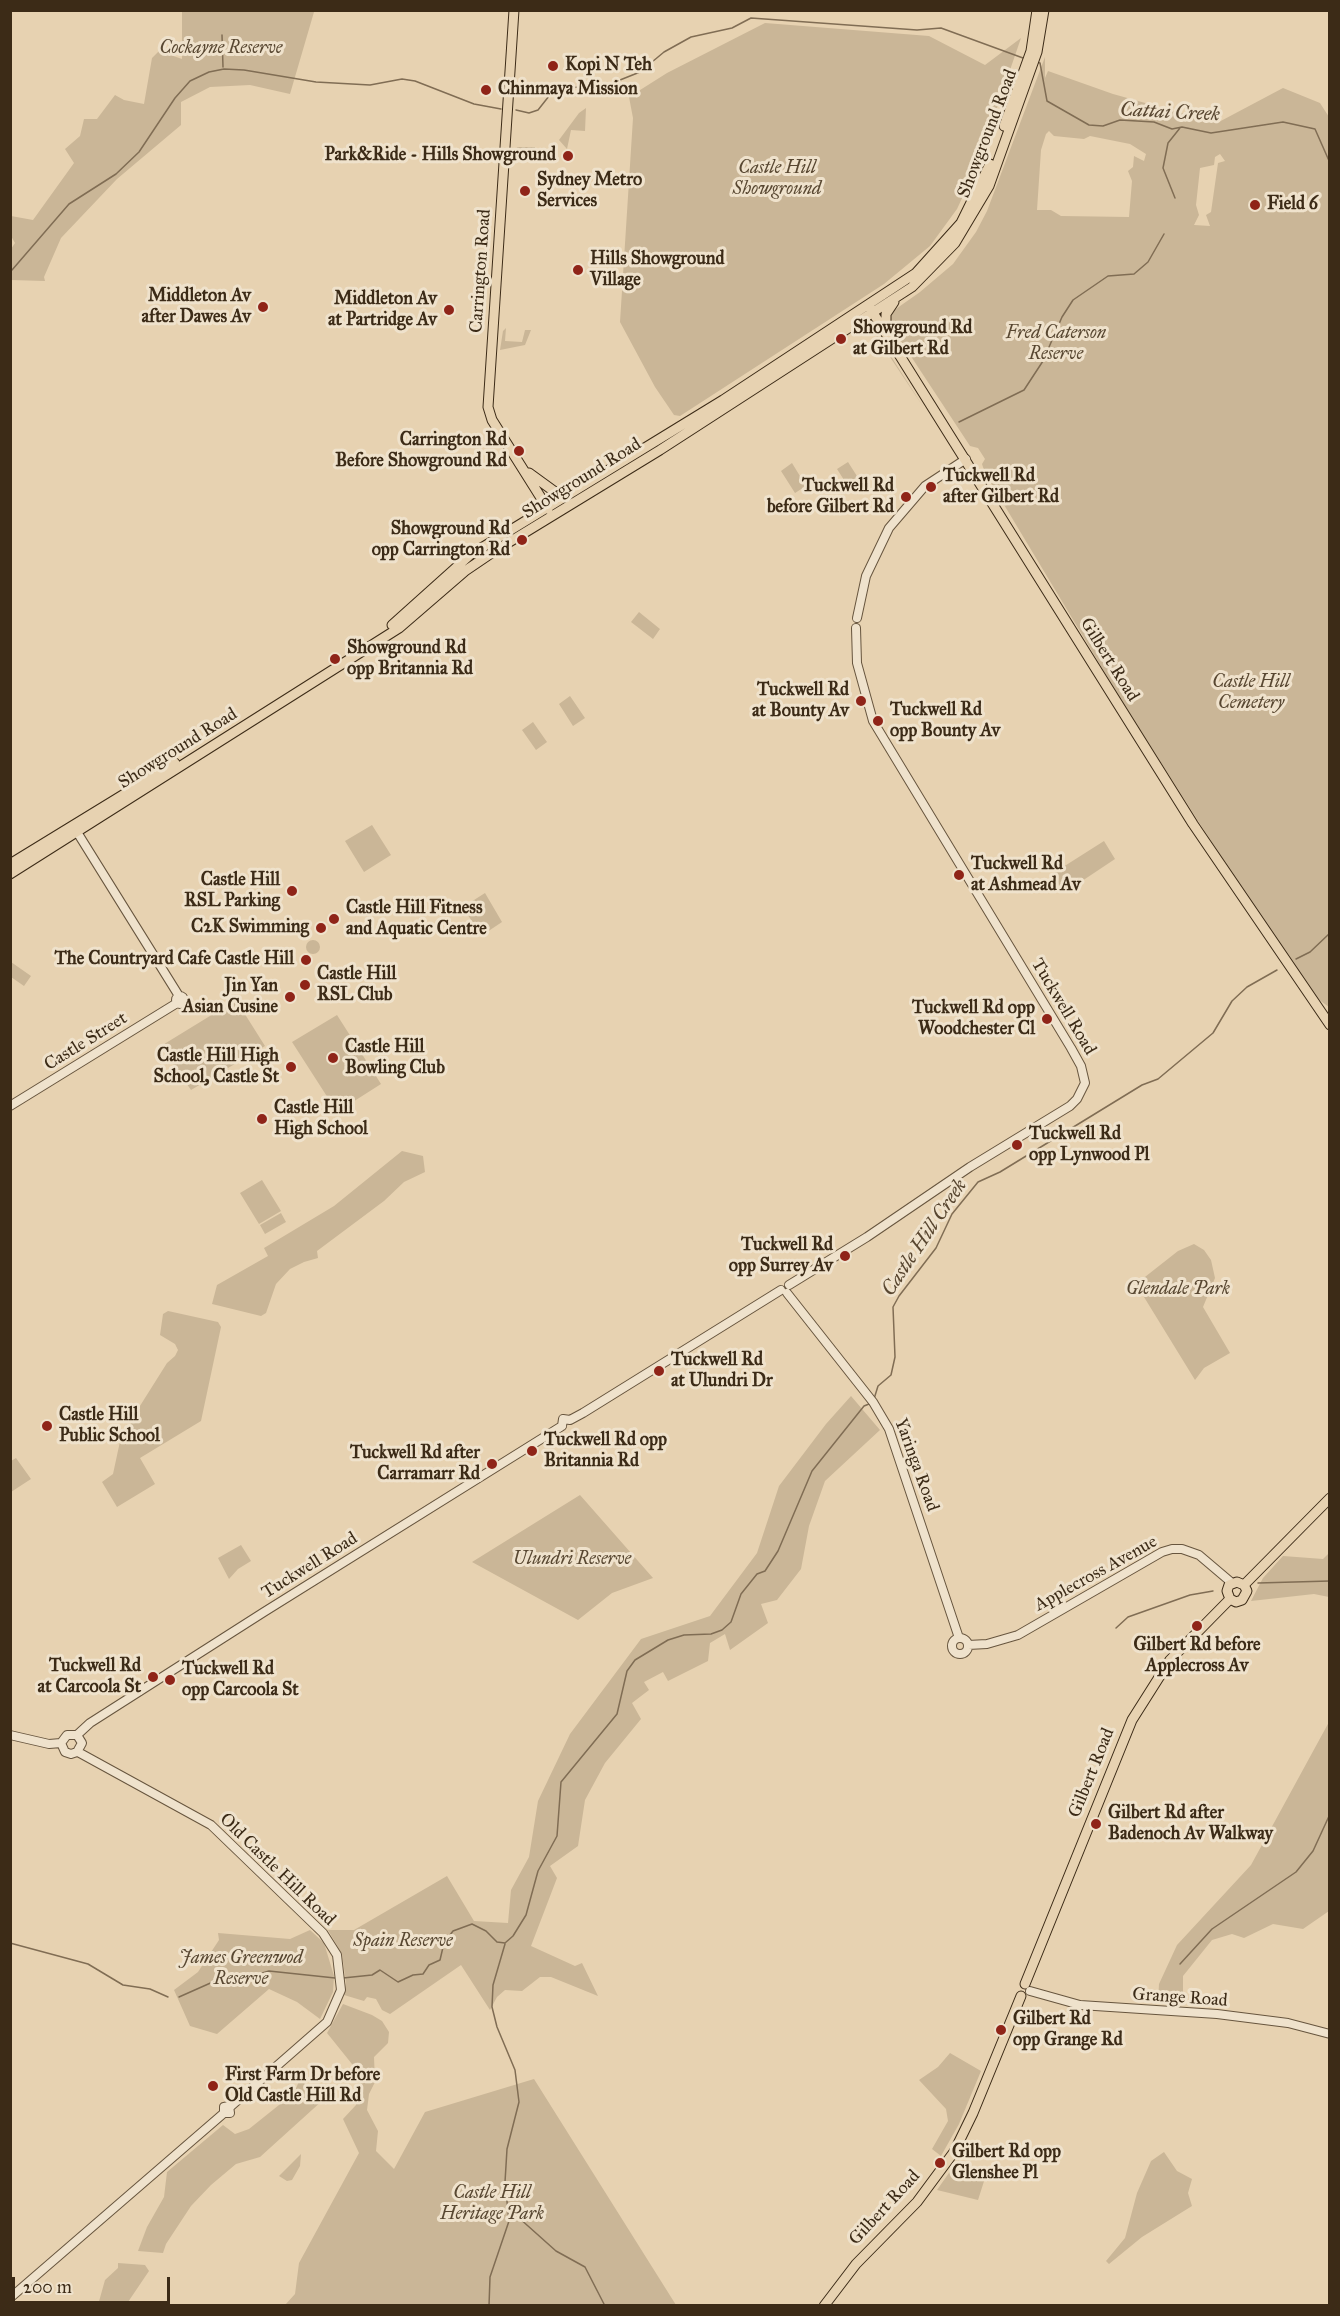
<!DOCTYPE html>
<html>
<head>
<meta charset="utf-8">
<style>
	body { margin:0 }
	#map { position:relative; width:1340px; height:2316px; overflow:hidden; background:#e7d2b1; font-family:"IM FELL Great Primer",serif }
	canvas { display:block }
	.frame { position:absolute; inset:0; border:12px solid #3c2b17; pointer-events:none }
	.scale { position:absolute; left:12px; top:2277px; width:158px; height:27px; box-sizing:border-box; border:3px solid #3c2b17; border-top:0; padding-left:8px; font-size:18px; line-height:21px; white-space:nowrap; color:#3c2b17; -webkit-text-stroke:4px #efe2cc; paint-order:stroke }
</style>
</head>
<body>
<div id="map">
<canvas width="1340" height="2316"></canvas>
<div class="frame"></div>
<div class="scale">200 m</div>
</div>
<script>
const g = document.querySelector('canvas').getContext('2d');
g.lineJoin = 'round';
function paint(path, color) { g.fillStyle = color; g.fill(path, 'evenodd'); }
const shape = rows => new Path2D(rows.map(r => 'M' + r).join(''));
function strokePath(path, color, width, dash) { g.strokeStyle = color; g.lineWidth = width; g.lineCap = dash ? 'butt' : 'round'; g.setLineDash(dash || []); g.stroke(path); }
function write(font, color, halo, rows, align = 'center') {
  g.font = font + ' "IM FELL Great Primer",serif'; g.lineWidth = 6; g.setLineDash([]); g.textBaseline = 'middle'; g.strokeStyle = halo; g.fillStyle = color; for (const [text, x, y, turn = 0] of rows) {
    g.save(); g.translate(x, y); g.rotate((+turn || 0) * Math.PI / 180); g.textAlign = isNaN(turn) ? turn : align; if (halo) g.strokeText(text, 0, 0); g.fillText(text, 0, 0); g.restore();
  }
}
paint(shape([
	[182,11,314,12,290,94,250,85,210,87,181,102,181,125,117,179,61,238,44,277,45,281,11,280,11,249,15,243,11,236,11,216,33,220,74,163,65,149,80,136,84,119,97,119,115,95,124,100,144,104,152,58,159,51,182,59],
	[765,23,929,36,985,65,1021,38,977,166,957,209,930,246,884,284,680,416,674,415,655,387,620,322,633,118,629,97,667,73],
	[1045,57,1045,78,1048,71,1113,94,1217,123,1283,88,1320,103,1329,117,1329,1007,1311,994,1200,824,1120,698,985,473,982,464,985,459,978,448,970,446,891,326,890,315,893,311,920,292,953,264,976,232,987,211],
	[1049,131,1054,136,1084,139,1090,136,1130,144,1146,154,1144,161,1134,156,1133,167,1128,171,1132,181,1129,217,1061,216,1051,210,1037,210,1041,150,1046,134],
	[1220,154,1225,161,1218,163,1211,212,1206,215,1210,226,1194,225,1199,215,1196,205,1200,168,1214,165,1215,157],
	[586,108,585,131,571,130,567,149,559,140,579,113],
	[517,147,535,147,535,160,517,159,514,163],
	[870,323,871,325,924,408,874,333],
	[506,328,505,341,522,342,525,330,531,330,525,345,500,350,503,331],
	[848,462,862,484,851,491,837,469],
	[792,463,806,486,795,493,781,471],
	[639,612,660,629,653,639,631,622],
	[570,696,585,718,573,726,559,704],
	[533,722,547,742,536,750,522,730],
	[372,825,391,855,364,872,345,841],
	[1104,841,1115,859,1064,893,1052,874],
	[485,893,502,922,481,936,463,907],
	'306 947a7 7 0 1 1 14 0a7 7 0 1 1-14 0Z',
	[11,962,31,976,24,986,11,977],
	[236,1000,265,1046,191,1090,161,1046],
	[337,1015,381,1084,337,1112,292,1042],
	[402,1151,423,1156,425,1172,404,1182,384,1201,317,1251,318,1258,304,1262,290,1269,276,1284,266,1313,261,1316,212,1304,217,1285,268,1256,264,1248,334,1206],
	[262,1180,281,1211,259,1224,240,1193],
	[281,1213,286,1222,265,1234,260,1225],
	[1194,1244,1204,1250,1211,1260,1215,1278,1203,1307,1230,1353,1204,1368,1195,1380,1136,1284,1178,1251],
	[168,1311,218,1322,221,1327,201,1421,140,1458,155,1484,117,1507,102,1482,113,1474,122,1432,129,1429,133,1417,167,1363,175,1356,178,1350,175,1344,160,1335,163,1314],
	[851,1396,880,1430,825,1481,809,1526,801,1569,777,1600,761,1604,768,1623,730,1650,725,1634,710,1643,708,1661,668,1681,663,1672,644,1682,649,1690,632,1703,641,1719,605,1763,585,1800,578,1846,550,1866,557,1878,531,1946,575,1966,582,1963,598,1996,551,1977,540,1977,522,1991,505,1990,497,1997,490,2010,461,1965,390,2014,382,2010,376,1999,367,1997,364,2001,344,1995,346,1983,342,1954,328,1930,354,1930,447,1876,474,1921,508,1923,511,1890,529,1857,538,1801,570,1734,641,1639,710,1616,757,1553,779,1486,826,1424],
	[16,1458,31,1479,11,1492,11,1461],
	[580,1495,653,1578,612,1593,578,1620,472,1562],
	[241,1545,251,1561,238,1569,229,1579,218,1558],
	[1329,1553,1329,1597,1314,1594,1251,1601,1263,1578,1283,1556,1323,1559],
	[1329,1722,1329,1911,1303,1929,1273,1924,1244,1938,1232,1934,1212,1940,1183,1976,1183,2005,1158,2003,1159,1984,1177,1945,1251,1865],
	[310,1930,324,1943,334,1976,333,1992,320,2019,297,2002,269,1989,217,2034,190,2026,174,1990,198,1972,219,1940,218,1933,290,1939],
	[343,2004,372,2015,382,2021,389,2032,388,2043,374,2057,375,2082,369,2094,367,2110,378,2131,376,2151,394,2169,425,2112,534,2079,676,2305,285,2305,295,2294,299,2263,359,2153,343,2119,356,2105,360,2074,327,2033],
	[950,2053,981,2071,959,2124,941,2156,932,2149,948,2121,946,2109,919,2080,938,2067],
	[300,2079,323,2100,260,2157,236,2164,211,2185,191,2206,166,2244,163,2253,138,2251,147,2227,164,2197,167,2172,223,2125,235,2134,249,2129,294,2093],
	[1164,2152,1177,2171,1192,2179,1188,2193,1192,2206,1142,2237,1109,2264,1106,2261,1125,2238,1137,2193,1151,2161],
	[301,2154,300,2166,292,2180,287,2181,279,2176],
	[958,2160,986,2175,978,2200,937,2190],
	[118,2263,145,2265,149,2271,126,2305,98,2305,105,2280,118,2268]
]), '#cab697');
strokePath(shape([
	[222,35,223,67],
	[1036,62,1040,63,1047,101,1089,125,1103,126,1120,120,1154,122,1172,129,1182,127,1211,133,1283,122,1315,129,1330,163],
	[516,110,529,113,538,110,553,91,559,88,605,86,640,72,664,52,691,37,732,28,751,18,917,30,941,28,1023,58],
	[1175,198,1163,168,1168,143,1180,128],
	[12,270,69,204,116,174,139,152,175,98,190,81,209,72,224,69,244,70,316,82,370,85,402,79,415,81,474,104,501,109],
	[959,422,1024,390,1043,361,1062,317,1073,300,1108,276,1134,274,1148,262,1164,234],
	[1296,959,1310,952,1330,933],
	[874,1399,878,1386,891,1375,895,1357,893,1307,899,1296,936,1248,952,1214,978,1182,1000,1172,1142,1085,1158,1079,1213,1033,1232,1001,1247,987,1277,970],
	[1258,1583,1330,1581],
	[1116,1628,1128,1617,1190,1595,1213,1591],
	[10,1943,88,1964,123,1985,150,1989,168,1997],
	[1180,1964,1212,1929,1296,1872,1313,1851,1330,1814],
	[343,1978,372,1975,380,1970,398,1982,413,1975,423,1974,429,1965,440,1960,444,1943,453,1931,472,1924,486,1931,497,1942,505,1943,513,1936,526,1915,538,1871,557,1836,561,1782,617,1714,627,1671,635,1660,668,1640,684,1635,711,1634,722,1630,731,1622,741,1594,757,1574,765,1571,778,1551,812,1471,864,1406,869,1404],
	[179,1997,215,1981,242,1979,269,1971,335,1978],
	[509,2209,556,2251,585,2267,605,2306],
	[489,2306,490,2277,509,2221,505,2182,507,2149,519,2102,515,2070,497,2027,492,2007,493,1985,505,1944]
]), '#806d54', 1.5);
const minor = shape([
	[857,618,866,576,889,528,925,486,966,459],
	[77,832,179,996],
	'176 1000a4 4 0 1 1 8 0a4 4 0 1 1-8 0Z',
	[10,1106,177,1003],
	[789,1285,867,1237,970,1167,1070,1106,1077,1099,1085,1083,1081,1066,1071,1048,873,721,857,663,856,628],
	[787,1293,873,1402,889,1429,959,1638],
	[562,1426,563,1419,570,1420,583,1413,781,1290],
	'952 1646a8 8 0 1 1 16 0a8 8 0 1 1-16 0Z',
	[968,1645,987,1644,1018,1635,1162,1552,1172,1549,1182,1549,1199,1555,1232,1583],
	[10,1735,49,1744,61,1743],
	[77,1735,90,1723,264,1612,562,1426],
	[61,1743,65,1752,71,1754,77,1752,82,1743,77,1735],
	[61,1743,67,1735,77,1735],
	[78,1752,211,1825,323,1933,337,1955,341,1990,327,2022,230,2107],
	[1030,1991,1080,2005,1217,2014,1288,2023,1330,2034],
	[10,2298,224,2113,230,2113,229,2106,224,2107,224,2113]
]);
const major = shape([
	[514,10,488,407,492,420,548,509],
	[1004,126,1031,51,1037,10],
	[870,308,1193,824,1330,1025],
	[886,330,886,314,894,302],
	[529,473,562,497],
	[392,625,470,555,723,400,916,273,961,223,990,164],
	[10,864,175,763],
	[10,874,399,628,465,571,493,552,660,450,912,287,955,243,989,186,1037,52,1044,10],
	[1244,1585,1330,1498],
	[1230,1599,1236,1602,1242,1600,1247,1591,1244,1585],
	[1230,1599,1227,1591,1229,1585,1237,1582,1244,1585],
	[1025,1984,1132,1720,1170,1660,1230,1599],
	[824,2306,856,2264,917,2202,954,2152,973,2113,1021,1996]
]);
strokePath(minor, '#67553e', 10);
strokePath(major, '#3c2b17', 11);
strokePath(minor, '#efe2cc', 8);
strokePath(major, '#e7d2b1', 9);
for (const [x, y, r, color] of [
	[553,66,6,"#8f2418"],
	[486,90,6,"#8f2418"],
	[568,156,6,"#8f2418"],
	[525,191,6,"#8f2418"],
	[1255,205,6,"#8f2418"],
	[578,270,6,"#8f2418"],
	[263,307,6,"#8f2418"],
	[449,310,6,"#8f2418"],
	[841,339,6,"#8f2418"],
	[519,451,6,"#8f2418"],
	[931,487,6,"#8f2418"],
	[906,497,6,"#8f2418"],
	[522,540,6,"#8f2418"],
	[335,659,6,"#8f2418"],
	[861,701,6,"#8f2418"],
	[878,721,6,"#8f2418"],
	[959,875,6,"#8f2418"],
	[292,891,6,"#8f2418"],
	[334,919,6,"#8f2418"],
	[321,928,6,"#8f2418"],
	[306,960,6,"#8f2418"],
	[305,985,6,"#8f2418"],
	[290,997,6,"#8f2418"],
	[1047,1019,6,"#8f2418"],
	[333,1058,6,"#8f2418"],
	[291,1067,6,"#8f2418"],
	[262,1119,6,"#8f2418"],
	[1017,1145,6,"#8f2418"],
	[845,1256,6,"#8f2418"],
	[659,1371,6,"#8f2418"],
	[47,1426,6,"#8f2418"],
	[532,1451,6,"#8f2418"],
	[492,1464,6,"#8f2418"],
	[1197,1626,6,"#8f2418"],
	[153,1677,6,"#8f2418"],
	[170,1680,6,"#8f2418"],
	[1096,1824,6,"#8f2418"],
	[1001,2030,6,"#8f2418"],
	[213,2086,6,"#8f2418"],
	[940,2163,6,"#8f2418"]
]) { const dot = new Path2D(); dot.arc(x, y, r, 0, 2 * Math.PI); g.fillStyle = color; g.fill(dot); strokePath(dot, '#efe2cc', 2); }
write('italic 18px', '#584731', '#efe2cc', [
	["Cockayne Reserve",221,49],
	["Castle Hill",777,169],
	["Showground",777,190],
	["Fred Caterson",1056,334],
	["Reserve",1056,355],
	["Castle Hill",1251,683],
	["Cemetery",1251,704],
	["Glendale Park",1178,1290],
	["Ulundri Reserve",572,1560],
	["Spain Reserve",403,1942],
	["James Greenwod",241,1959],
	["Reserve",241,1980],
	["Castle Hill",492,2194],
	["Heritage Park",492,2215]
]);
write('bold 18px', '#3c2b17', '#efe2cc', [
	["Kopi N Teh",565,66],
	["Chinmaya Mission",498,90],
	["Park&Ride - Hills Showground",556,156,"right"],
	["Sydney Metro",537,181],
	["Services",537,202],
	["Field 6",1267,205],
	["Hills Showground",590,260],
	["Village",590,281],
	["Middleton Av",251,297,"right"],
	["after Dawes Av",251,318,"right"],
	["Middleton Av",437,300,"right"],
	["at Partridge Av",437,321,"right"],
	["Showground Rd",853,329],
	["at Gilbert Rd",853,350],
	["Carrington Rd",507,441,"right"],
	["Before Showground Rd",507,462,"right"],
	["Tuckwell Rd",943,477],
	["after Gilbert Rd",943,498],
	["Tuckwell Rd",894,487,"right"],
	["before Gilbert Rd",894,508,"right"],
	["Showground Rd",510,530,"right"],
	["opp Carrington Rd",510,551,"right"],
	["Showground Rd",347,649],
	["opp Britannia Rd",347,670],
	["Tuckwell Rd",849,691,"right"],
	["at Bounty Av",849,712,"right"],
	["Tuckwell Rd",890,711],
	["opp Bounty Av",890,732],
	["Tuckwell Rd",971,865],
	["at Ashmead Av",971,886],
	["Castle Hill",280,881,"right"],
	["RSL Parking",280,902,"right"],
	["Castle Hill Fitness",346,909],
	["and Aquatic Centre",346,930],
	["C2K Swimming",309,928,"right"],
	["The Countryard Cafe Castle Hill",294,960,"right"],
	["Castle Hill",317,975],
	["RSL Club",317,996],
	["Jin Yan",278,987,"right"],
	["Asian Cusine",278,1008,"right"],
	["Tuckwell Rd opp",1035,1009,"right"],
	["Woodchester Cl",1035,1030,"right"],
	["Castle Hill",345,1048],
	["Bowling Club",345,1069],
	["Castle Hill High",279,1057,"right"],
	["School, Castle St",279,1078,"right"],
	["Castle Hill",274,1109],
	["High School",274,1130],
	["Tuckwell Rd",1029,1135],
	["opp Lynwood Pl",1029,1156],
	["Tuckwell Rd",833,1246,"right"],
	["opp Surrey Av",833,1267,"right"],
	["Tuckwell Rd",671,1361],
	["at Ulundri Dr",671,1382],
	["Castle Hill",59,1416],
	["Public School",59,1437],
	["Tuckwell Rd opp",544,1441],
	["Britannia Rd",544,1462],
	["Tuckwell Rd after",480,1454,"right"],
	["Carramarr Rd",480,1475,"right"],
	["Gilbert Rd before",1197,1646,"center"],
	["Applecross Av",1197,1667,"center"],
	["Tuckwell Rd",141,1667,"right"],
	["at Carcoola St",141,1688,"right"],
	["Tuckwell Rd",182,1670],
	["opp Carcoola St",182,1691],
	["Gilbert Rd after",1108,1814],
	["Badenoch Av Walkway",1108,1835],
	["Gilbert Rd",1013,2020],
	["opp Grange Rd",1013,2041],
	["First Farm Dr before",225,2076],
	["Old Castle Hill Rd",225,2097],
	["Gilbert Rd opp",952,2153],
	["Glenshee Pl",952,2174]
], 'left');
write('18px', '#3c2b17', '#efe2cc', [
	["Showground Road",988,134,-69],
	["Carrington Road",481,271,-86],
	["Showground Road",582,479,-32],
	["Gilbert Road",1109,660,58],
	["Showground Road",178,749,-32],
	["Tuckwell Road",1063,1007,59],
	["Castle Street",86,1042,-32],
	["Yaringa Road",916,1465,70],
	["Tuckwell Road",310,1566,-32],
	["Applecross Avenue",1096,1574,-29],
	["Gilbert Road",1092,1773,-68],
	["Old Castle Hill Road",277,1870,44],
	["Grange Road",1180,1998,4],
	["Gilbert Road",885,2208,-47]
]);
write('italic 20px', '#584630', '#efe2cc', [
	["Cattai Creek",1170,113,3],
	["Castle Hill Creek",925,1238,-56]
]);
</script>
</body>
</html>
